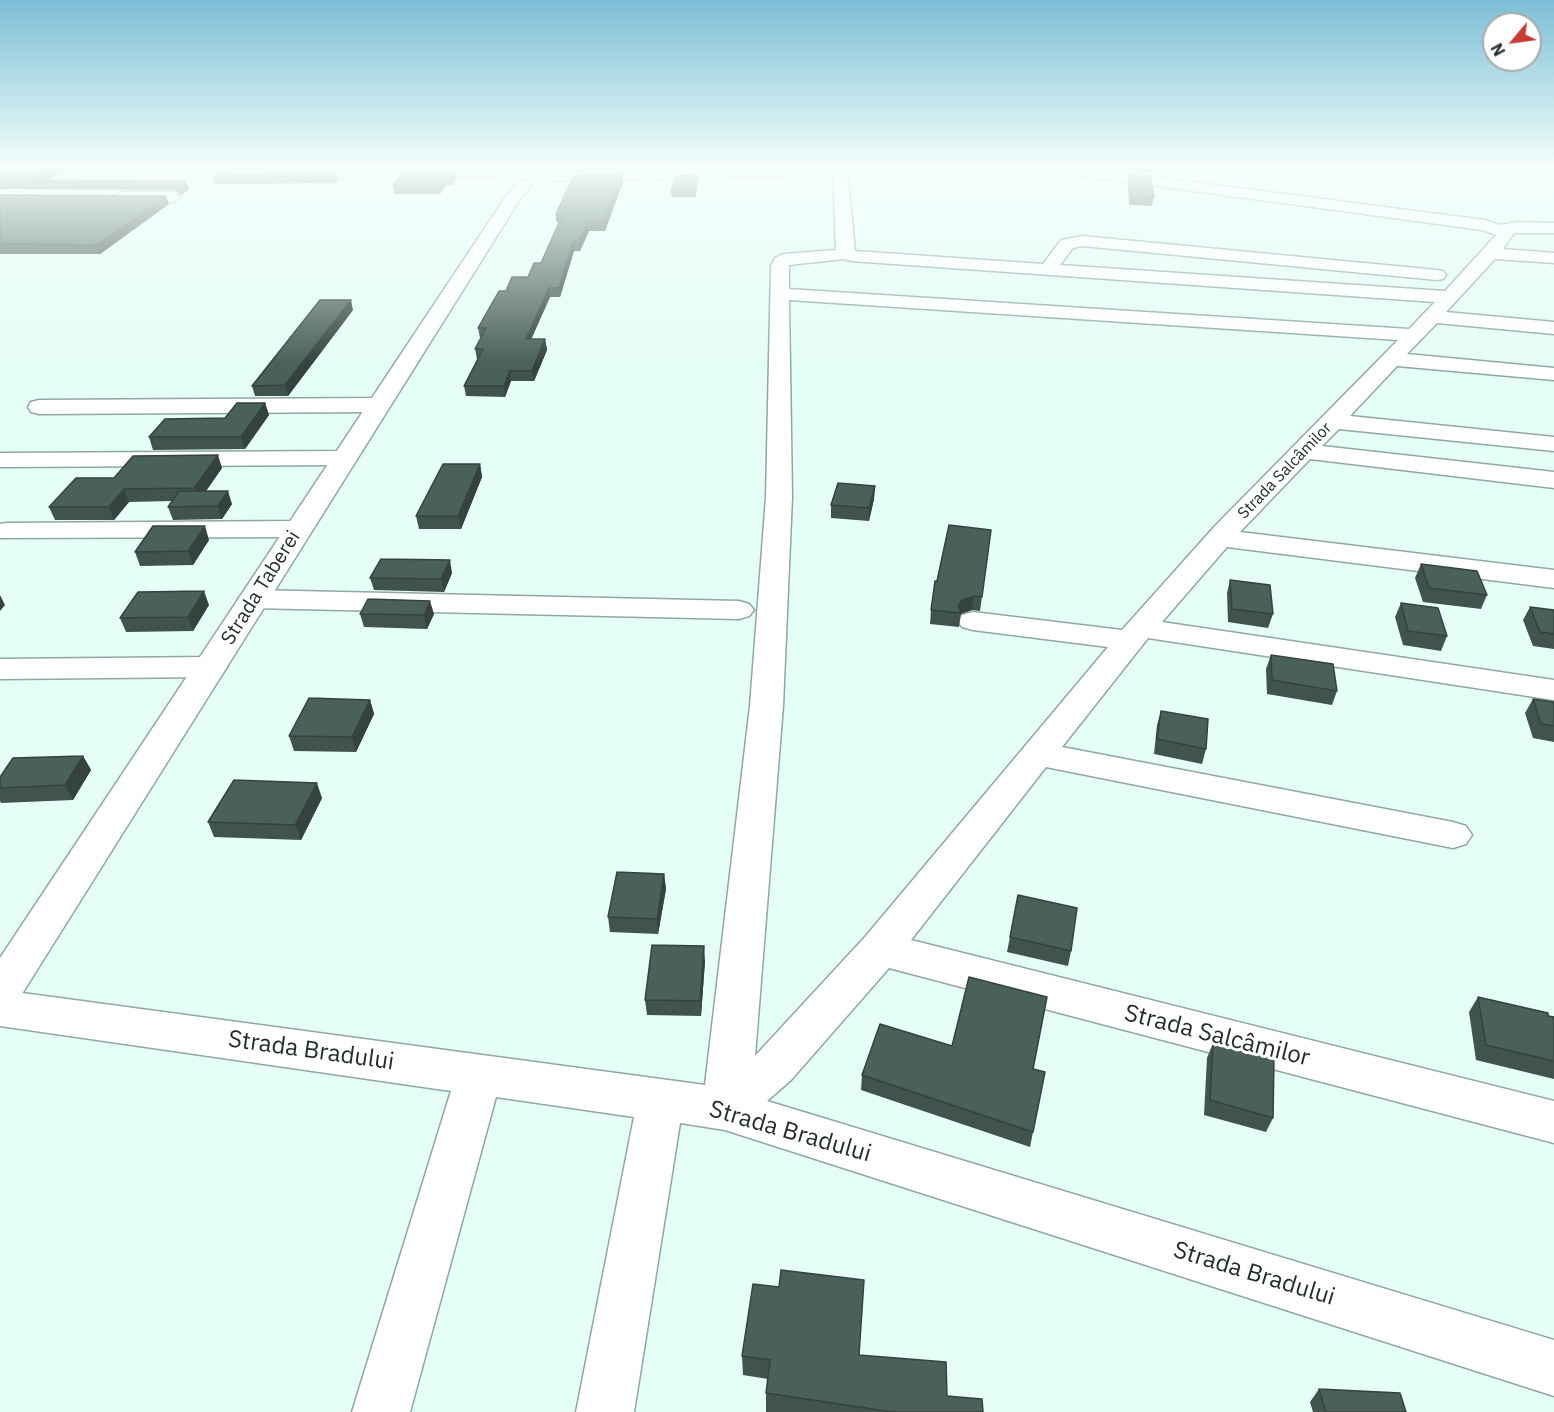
<!DOCTYPE html>
<html>
<head>
<meta charset="utf-8">
<style>
	body { margin:0 }
	#map { position:relative; width:1554px; height:1412px; overflow:hidden; background:#e5fef7; font-family:"IBM Plex Sans",sans-serif }
	canvas { display:block }
	.north { position:absolute; left:1482px; top:12px; width:60px; height:60px; box-sizing:border-box; background:#fff; border:2px solid #a7abaa; border-radius:50%; rotate:241deg; font-size:16px; font-weight:700; line-height:24px; text-align:center; color:#232d2a }
	.north::after { content:''; display:block; margin:auto; width:21px; height:27px; background:#c93b32; clip-path:polygon(50% 0,100% 100%,50% 72%,0 100%) }
</style>
</head>
<body>
<div id="map">
<canvas width="1554" height="1412"></canvas>
<div class="north">N</div>
</div>
<script>
const g = document.querySelector('canvas').getContext('2d');
g.lineJoin = 'round';
const shape = rows => new Path2D(rows.map(r => 'M' + r).join(''));
function strokePath(path, color, width, dash) { g.strokeStyle = color; g.lineWidth = width; g.lineCap = dash ? 'butt' : 'round'; g.setLineDash(dash || []); g.stroke(path); }
function paint(path, color) { g.fillStyle = color; g.fill(path, 'evenodd'); }
function write(font, color, halo, rows, align = 'center') {
  g.font = font + ' "IBM Plex Sans",sans-serif'; g.lineWidth = 6; g.setLineDash([]); g.textBaseline = 'middle'; g.strokeStyle = halo; g.fillStyle = color; for (const [text, x, y, turn = 0] of rows) {
    g.save(); g.translate(x, y); g.rotate((+turn || 0) * Math.PI / 180); g.textAlign = isNaN(turn) ? turn : align; if (halo) g.strokeText(text, 0, 0); g.fillText(text, 0, 0); g.restore();
  }
}
const minor = shape([
	[836,167,845,167,847,170,855,251,1043,264,1061,240,1082,236,1437,270,1443,271,1446,275,1443,279,1437,280,1082,246,1073,248,1060,265,1445,291,1496,235,1482,230,1046,171,1041,170,1039,167,1076,167,1485,220,1499,225,1519,222,1554,223,1554,233,1514,233,1503,249,1554,253,1554,263,1495,259,1446,312,1554,322,1554,334,1437,323,1407,354,1554,368,1554,380,1397,366,1350,416,1554,437,1554,451,1339,429,1322,446,1554,472,1554,488,1310,459,1240,532,1554,570,1554,588,1227,547,1162,622,1554,680,1554,700,1148,638,1062,747,1453,822,1466,826,1472,835,1466,844,1453,848,1046,767,911,940,1554,1101,1554,1143,889,968,791,1080,767,1101,1554,1340,1554,1396,725,1130,680,1123,634,1412,576,1412,634,1117,496,1097,410,1412,352,1412,451,1091,0,1026,0,990,705,1085,750,706,766,497,771,266,775,258,783,254,836,250,833,170,836,167],
	[844,259,851,261,1435,302,1409,329,789,289,789,265,844,259],
	[789,300,1398,340,1215,526,1122,630,973,612,962,615,958,621,962,627,973,630,1108,647,865,937,755,1056,783,706,792,497,789,300],
	[493,169,500,173,498,176,293,179,286,175,293,171,493,169],
	[121,192,173,192,181,197,173,202,116,200,113,197,121,192],
	[379,398,387,400,390,405,387,410,379,412,39,414,31,412,28,407,31,402,39,400,379,398],
	[344,451,353,453,356,458,353,463,344,465,0,467,0,453,344,451],
	[298,521,308,523,311,529,308,535,298,537,0,538,0,524,6,523,298,521],
	[253,590,739,601,749,604,754,610,749,616,739,619,253,608,243,605,238,599,243,593,253,590],
	[211,657,222,660,227,667,222,674,211,677,0,679,0,659,211,657]
]);
const tertiary = shape([
	[817,167,1003,167,996,171,548,181,541,177,548,173,817,167],
	[524,180,532,185,522,196,15,1005,0,1011,0,958,508,193,519,182,524,180]
]);
strokePath(minor, '#90a8a2', 3);
strokePath(tertiary, '#90a8a2', 3);
paint(minor, '#fff');
paint(tertiary, '#fff');
paint(shape([
	[0,167,70,167,47,180,186,181,189,189,182,195,173,190,0,189],
	[231,167,463,167,232,169],
	[580,167,626,167,626,169,580,170],
	[679,167,701,167,679,168],
	[1093,167,1157,167,1156,173],
	[455,170,456,179,453,185,446,185,440,194,394,194,393,185],
	[336,173,338,180,335,183,215,184,213,177,232,174],
	[622,174,623,182,605,231,589,231,580,251,574,251,560,297,550,297,531,339,545,339,547,350,534,381,511,381,505,397,466,396,464,386,478,359,477,359,475,349,481,338,480,338,478,328,506,291,528,277,541,263,559,222,556,222,556,214],
	[698,175,696,197,672,197,671,192],
	[1129,175,1154,197,1152,206,1129,205,1128,184],
	[0,195,169,204,100,254,0,254],
	[353,310,288,396,255,396,252,386],
	[265,403,269,415,245,449,153,450,149,437,225,418],
	[480,464,482,477,461,529,419,529,416,516],
	[222,468,206,491,232,504,222,519,173,520,168,507,172,501,129,502,114,520,55,520,49,507,114,478],
	[875,486,874,499,869,521,831,518,831,505],
	[991,530,980,611,972,610,961,614,959,627,930,624,931,610,937,581],
	[209,540,193,565,140,566,135,552],
	[1421,564,1487,595,1481,609,1423,602,1415,578],
	[452,573,444,592,374,590,370,578],
	[1230,580,1273,614,1268,628,1228,622,1227,593],
	[1401,603,1447,636,1441,651,1403,645,1395,617],
	[209,605,193,631,126,632,120,618],
	[1530,607,1554,610,1554,649,1533,646,1523,620],
	[360,614,434,614,427,629,364,627],
	[1271,655,1337,691,1332,705,1267,694,1266,669],
	[1533,699,1554,702,1554,742,1533,738,1525,713],
	[370,700,374,714,356,752,294,751,289,736],
	[1161,711,1206,749,1202,764,1154,754,1157,725],
	[83,756,91,770,73,800,1,803,0,801,0,777],
	[322,798,301,840,214,837,208,822],
	[664,874,666,889,658,934,610,932,608,917],
	[1018,895,1071,951,1068,966,1007,952],
	[705,961,701,1016,647,1015,645,1000],
	[1478,997,1554,1017,1554,1079,1476,1060,1469,1012],
	[1213,1043,1273,1118,1266,1132,1204,1115,1207,1058],
	[952,1046,1033,1069,1033,1132,1030,1147,861,1090,862,1075],
	[859,1355,947,1396,983,1412,766,1412,766,1393,768,1379,743,1375,742,1356],
	[1319,1389,1406,1412,1313,1412,1310,1402]
]), '#40534d');
paint(shape([
	[53,167,70,167,46,181,30,180],
	[455,170,456,179,453,185,451,176],
	[336,173,338,180,335,183,333,176],
	[622,174,623,182,605,231,604,222],
	[444,176,446,185,440,194,438,185],
	[186,181,189,189,182,195,179,186],
	[166,196,169,204,100,254,97,245],
	[588,222,589,231,580,251,579,242],
	[573,242,574,251,560,297,559,288],
	[549,288,550,297,527,349,526,339],
	[351,300,353,310,288,396,285,385],
	[545,339,547,350,534,381,532,371],
	[510,371,511,381,505,397,504,386],
	[265,403,269,415,245,449,241,437],
	[218,455,222,468,199,501,194,488],
	[480,464,482,477,461,529,458,516],
	[875,486,874,499,869,521,869,508],
	[124,489,129,502,114,520,109,507],
	[228,491,232,504,222,519,218,506],
	[205,526,209,540,193,565,188,551],
	[450,560,452,573,444,592,441,579],
	[204,591,209,605,193,631,188,617],
	[0,595,5,605,0,611],
	[974,596,972,610,960,614,958,606,962,600],
	[430,601,434,614,427,629,424,615],
	[370,700,374,714,356,752,352,737],
	[83,756,91,770,73,800,65,785],
	[317,783,322,798,301,840,295,825],
	[664,874,666,889,658,934,657,919],
	[704,946,705,961,701,1016,700,1001]
]), '#34433f');
const building = shape([
	[0,167,53,167,30,180,186,181,179,186,170,181,0,181,0,167],
	[223,169,232,174,336,173,333,176,213,177,223,169],
	[455,170,451,176,444,176,438,185,393,185,405,171,455,170],
	[622,174,604,222,588,222,579,242,573,242,559,288,549,288,526,339,545,339,532,371,510,371,504,386,464,386,483,349,475,349,486,328,478,328,499,291,506,291,512,277,528,277,534,263,541,263,563,214,556,214,574,175,622,174],
	[698,175,695,192,671,192,676,176,698,175],
	[1129,175,1151,178,1154,197,1131,195,1129,175],
	[0,195,166,196,97,245,0,244,0,195],
	[320,300,351,300,285,385,252,386,320,300],
	[237,403,265,403,241,437,149,437,165,419,225,418,237,403],
	[218,455,194,488,124,489,109,507,49,507,76,478,114,478,133,456,218,455],
	[443,464,480,464,458,516,416,516,443,464],
	[838,483,875,486,869,508,831,505,838,483],
	[179,491,228,491,218,506,168,507,179,491],
	[949,525,991,530,982,597,974,596,962,600,958,606,961,613,931,610,935,581,937,581,949,525],
	[153,526,205,526,188,551,135,552,153,526],
	[381,559,450,560,441,579,370,578,381,559],
	[1421,564,1477,571,1487,595,1429,588,1421,564],
	[1230,580,1270,585,1273,614,1232,609,1230,580],
	[204,591,188,617,120,618,138,592,204,591],
	[368,599,430,601,424,615,360,614,368,599],
	[1401,603,1438,608,1447,636,1408,631,1401,603],
	[1530,607,1554,610,1554,634,1540,632,1530,607],
	[1271,655,1333,664,1337,691,1272,680,1271,655],
	[309,698,370,700,352,737,289,736,309,698],
	[1533,699,1554,702,1554,726,1541,724,1533,699],
	[1161,711,1208,719,1206,749,1157,739,1161,711],
	[83,756,65,785,0,788,0,777,13,758,83,756],
	[234,780,317,783,295,825,208,822,234,780],
	[617,872,664,874,657,919,608,917,617,872],
	[1018,895,1077,908,1071,951,1010,937,1018,895],
	[652,945,704,946,700,1001,645,1000,652,945],
	[969,977,1047,997,1033,1069,1045,1072,1033,1132,862,1075,880,1024,952,1046,969,977],
	[1478,997,1548,1013,1548,1016,1554,1017,1554,1061,1486,1045,1478,997],
	[1213,1043,1274,1059,1273,1118,1210,1100,1213,1043],
	[781,1270,864,1280,859,1355,946,1362,947,1396,982,1399,983,1412,892,1412,766,1393,770,1360,742,1356,753,1284,779,1287,781,1270],
	[1319,1389,1400,1393,1406,1412,1326,1412,1319,1389]
]);
paint(building, '#4a605a');
strokePath(building, '#34433f', 1.5);
const sky = g.createLinearGradient(0, 0, 0, 364);
sky.addColorStop(0, '#7dbed6');
sky.addColorStop(0.46, '#f3fffb');
sky.addColorStop(1, '#f3fffb00');
g.fillStyle = sky;
g.fillRect(0, 0, 1554, 364);
write('16px', '#232d2a', '#fff', [
	["Strada Salcâmilor",1285,471,-46]
]);
write('20px', '#232d2a', '#fff', [
	["Strada Taberei",261,588,-58]
]);
write('24px', '#232d2a', '#fff', [
	["Strada Salcâmilor",1217,1036,14],
	["Strada Bradului",311,1051,8],
	["Strada Bradului",790,1132,16],
	["Strada Bradului",1254,1274,17]
]);
</script>
</body>
</html>
